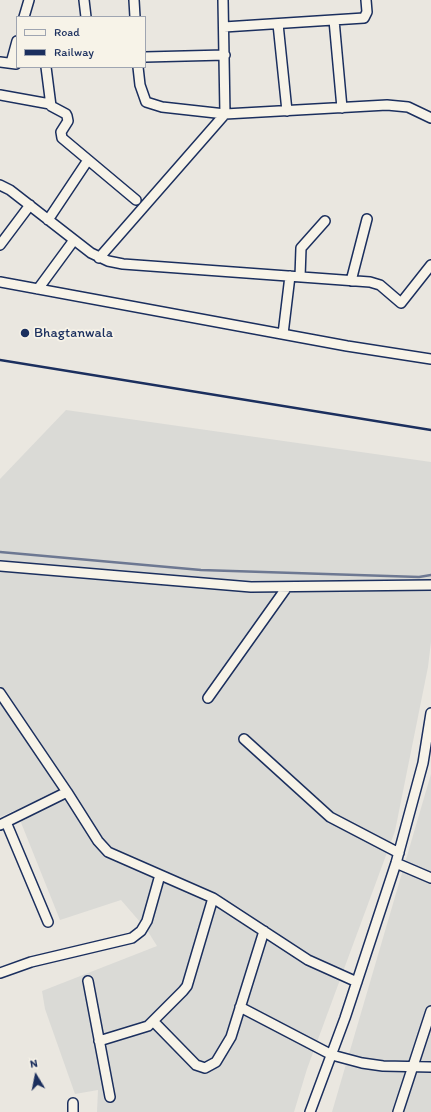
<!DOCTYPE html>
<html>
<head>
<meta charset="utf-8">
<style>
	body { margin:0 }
	#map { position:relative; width:431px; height:1112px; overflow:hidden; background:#eae7e0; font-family:Itim,sans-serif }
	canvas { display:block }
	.legend { position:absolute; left:16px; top:16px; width:130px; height:52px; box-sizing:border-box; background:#f7f3e8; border:1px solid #9fa5b1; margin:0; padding:5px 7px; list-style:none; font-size:12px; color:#1b2f5e }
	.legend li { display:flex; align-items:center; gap:8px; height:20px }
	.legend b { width:20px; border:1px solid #9fa5b1 }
	.north { position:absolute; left:16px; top:1056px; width:40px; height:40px; -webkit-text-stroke:3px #f7f3e8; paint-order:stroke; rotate:350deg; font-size:11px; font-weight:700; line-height:16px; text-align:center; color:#1b2f5e }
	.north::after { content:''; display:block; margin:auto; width:14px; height:18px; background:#1b2f5e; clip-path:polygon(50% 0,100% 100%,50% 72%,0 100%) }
</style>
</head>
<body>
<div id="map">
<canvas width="431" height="1112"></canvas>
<ul class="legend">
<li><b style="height:5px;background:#f7f3e8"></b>Road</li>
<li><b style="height:5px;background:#1b2f5e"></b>Railway</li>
</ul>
<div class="north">N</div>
</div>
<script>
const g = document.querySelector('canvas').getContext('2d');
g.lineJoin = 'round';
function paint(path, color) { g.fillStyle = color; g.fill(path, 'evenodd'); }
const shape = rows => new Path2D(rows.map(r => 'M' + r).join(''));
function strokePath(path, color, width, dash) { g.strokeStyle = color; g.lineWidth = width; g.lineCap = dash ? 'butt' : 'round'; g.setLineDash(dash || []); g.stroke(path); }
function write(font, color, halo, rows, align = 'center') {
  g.font = font + ' Itim,sans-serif'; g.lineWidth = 3.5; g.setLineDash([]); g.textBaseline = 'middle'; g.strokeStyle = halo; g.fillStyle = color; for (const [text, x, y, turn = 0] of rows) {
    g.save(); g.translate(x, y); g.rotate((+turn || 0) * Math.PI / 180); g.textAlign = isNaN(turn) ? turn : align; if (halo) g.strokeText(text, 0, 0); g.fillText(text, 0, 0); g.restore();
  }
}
paint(shape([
	[66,410,431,462,431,642,428,667,395,831,307,1069,294,1112,97,1112,98,1090,75,1094,45,1009,42,991,157,946,147,930,121,900,60,920,16,810,0,817,0,479],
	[431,774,431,1112,332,1112]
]), '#dadad6');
strokePath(shape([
	[0,552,201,570,419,577,431,575]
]), '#6d7892', 2.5);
const minor = shape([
	[84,0,86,17],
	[134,0,135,17],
	[24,17,29,0],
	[334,20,342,108],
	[278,24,287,111],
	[224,27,364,18,367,12,366,0],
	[145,57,225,55],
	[0,62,16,64],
	[11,63,17,41],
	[46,67,51,106,66,114,67,116,68,121,61,132,62,138,136,200],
	[138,67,140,85,146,102,162,107,225,114,223,0],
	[0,95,50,104],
	[0,185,10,190,91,253,108,261,123,264,370,282,380,285,401,303,431,265],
	[48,220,88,160],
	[0,245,30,205],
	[99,258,225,114,387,105,408,107,431,118],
	[300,277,301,248,325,221],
	[351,281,367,219],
	[0,282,347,346,431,359],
	[38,289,74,240],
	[283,334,290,276],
	[0,566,251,587,431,585],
	[0,693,67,792,98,841,108,852,213,898,308,960,357,982],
	[208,698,287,587],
	[244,739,330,817,399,853],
	[6,822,48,922],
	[0,825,67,792],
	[396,863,431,878],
	[0,973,31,962,132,938,141,931,147,921,160,875],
	[88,981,110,1097],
	[240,1007,332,1055,362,1063,383,1066,431,1067],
	[154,1022,196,1065,205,1068,216,1062,231,1037,264,931],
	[99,1041,148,1026,183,991,187,986,213,898],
	[73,1112,73,1103],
	[310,1112,345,1018,396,863,423,763,431,713],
	[398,1112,431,1011]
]);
strokePath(minor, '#1b2f5e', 12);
strokePath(minor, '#f7f3e8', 9);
strokePath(shape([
	[0,360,431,430]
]), '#1b2f5e', 2.5);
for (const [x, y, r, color] of [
	[25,333,5,"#1b2f5e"]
]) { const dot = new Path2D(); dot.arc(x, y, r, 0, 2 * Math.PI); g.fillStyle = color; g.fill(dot); strokePath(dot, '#f7f3e8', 1.5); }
write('14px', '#1b2f5e', '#f7f3e8', [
	["Bhagtanwala",34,333]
], 'left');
</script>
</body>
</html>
